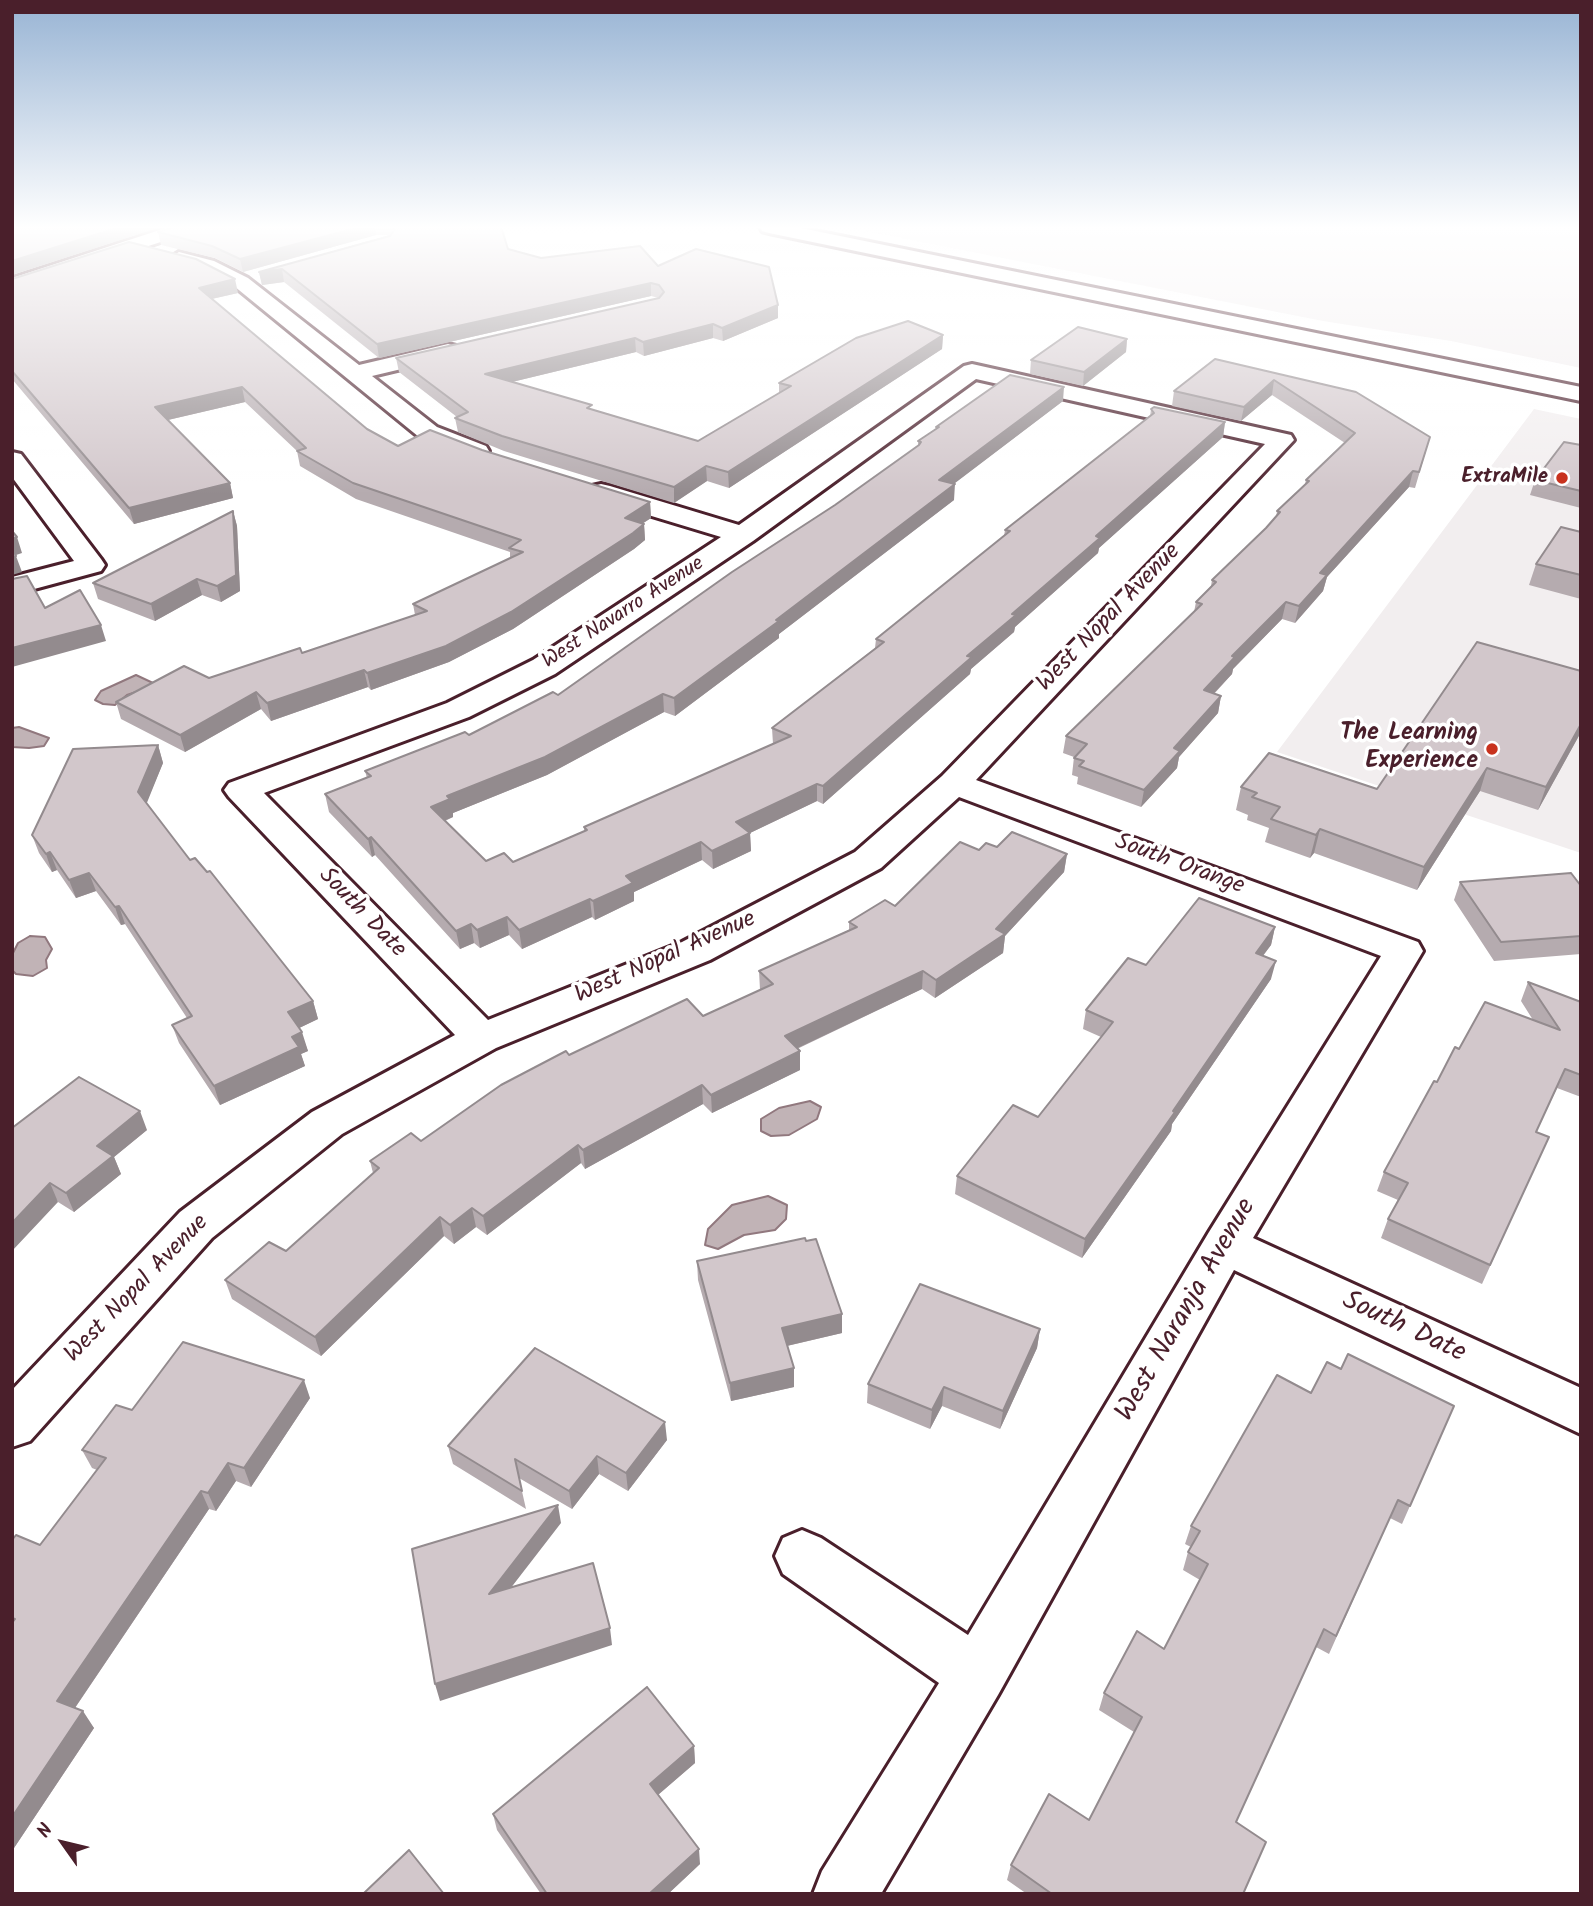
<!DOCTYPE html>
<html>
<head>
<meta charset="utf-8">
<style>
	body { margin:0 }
	#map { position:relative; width:1593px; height:1906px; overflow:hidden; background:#fff; font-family:Kalam,sans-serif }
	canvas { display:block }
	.frame { position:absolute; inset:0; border:14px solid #4a1f2b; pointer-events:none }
	.north { position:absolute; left:28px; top:1808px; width:70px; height:70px; -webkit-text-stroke:5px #fff; paint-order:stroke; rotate:304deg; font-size:19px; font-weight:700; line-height:28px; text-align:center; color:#4a1f2b }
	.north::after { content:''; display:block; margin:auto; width:24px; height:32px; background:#4a1f2b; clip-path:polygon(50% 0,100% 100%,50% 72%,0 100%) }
</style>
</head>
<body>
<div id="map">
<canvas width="1593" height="1906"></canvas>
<div class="frame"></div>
<div class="north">N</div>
</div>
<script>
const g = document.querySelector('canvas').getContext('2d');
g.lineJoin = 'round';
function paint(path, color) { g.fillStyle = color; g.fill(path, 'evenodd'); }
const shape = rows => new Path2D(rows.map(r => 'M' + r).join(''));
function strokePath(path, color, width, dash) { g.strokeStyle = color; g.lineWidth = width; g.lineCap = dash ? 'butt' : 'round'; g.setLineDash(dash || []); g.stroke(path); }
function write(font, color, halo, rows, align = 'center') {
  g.font = font + ' Kalam,sans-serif'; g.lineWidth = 7; g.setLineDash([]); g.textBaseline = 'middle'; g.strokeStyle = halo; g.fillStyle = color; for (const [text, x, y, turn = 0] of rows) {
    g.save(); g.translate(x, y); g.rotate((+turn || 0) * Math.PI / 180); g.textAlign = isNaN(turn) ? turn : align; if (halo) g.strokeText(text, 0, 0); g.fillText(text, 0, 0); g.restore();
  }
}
paint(shape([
	[845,227,1581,227,1581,368,1451,341,1323,321],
	[1534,409,1581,419,1581,853,1277,752]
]), '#f2eeef');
const water = shape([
	[136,675,153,683,151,687,127,695,115,705,103,704,95,700,101,691,136,675],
	[19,727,49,738,44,746,29,748,12,747,12,728,19,727],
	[30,936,45,937,52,949,46,960,47,968,33,976,16,974,12,970,12,955,18,943,30,936],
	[810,1101,821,1107,817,1119,789,1135,771,1136,761,1131,761,1119,779,1108,810,1101],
	[768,1196,787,1205,786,1219,775,1230,744,1235,718,1249,705,1245,708,1229,732,1205,768,1196]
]);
paint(water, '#c1b3b6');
strokePath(water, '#91787e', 2);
const street = shape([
	[169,227,196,227,194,231,12,291,12,278,169,227],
	[179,252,214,261,248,278,359,365,448,344,456,346,459,351,456,356,372,376,437,427,486,446,489,451,486,456,477,458,419,437,234,286,200,269,172,262,169,258,179,252],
	[972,364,1282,433,1291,435,1294,440,976,780,1418,942,1423,951,1253,1238,1581,1388,1581,1434,1234,1270,998,1695,881,1894,813,1894,822,1871,939,1683,783,1574,775,1556,783,1538,802,1530,821,1538,968,1635,1209,1232,1381,956,959,797,881,868,710,960,496,1048,342,1134,212,1238,30,1441,12,1447,12,1390,180,1212,312,1112,455,1035,229,797,224,790,229,783,447,703,533,660,721,537,592,498,588,492,592,486,601,484,610,486,739,525,964,366,972,364],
	[976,379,1265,444,942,776,855,852,682,942,488,1020,264,793,469,717,555,674,753,541,976,379],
	[12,452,21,454,101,559,105,565,101,571,12,595,12,577,74,561,12,477,12,452]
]);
const primary = shape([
	[760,227,796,227,1581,387,1581,401,769,233,762,231,760,227]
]);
strokePath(street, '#4a1f2b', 6);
strokePath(primary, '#4a1f2b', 6);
paint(street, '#fff');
paint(primary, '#fff');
paint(shape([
	[174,227,501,227,508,249,541,258,658,266,778,305,778,318,723,341,713,338,644,356,636,352,512,382,592,410,698,441,779,393,779,383,943,335,942,349,729,488,707,481,674,503,504,451,458,432,455,418,457,417,399,372,396,358,659,298,651,296,379,358,284,282,262,285,259,272,390,235,376,235,243,272,215,258,161,245,158,232],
	[12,279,238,293,212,299,367,429,398,446,482,450,650,502,651,518,642,524,644,524,645,540,634,549,513,629,449,662,371,690,368,687,271,721,261,709,185,752,121,719,116,702,209,678,302,653,415,615,413,604,510,558,510,552,356,499,300,466,297,451,245,402,168,420,230,483,233,498,134,524,12,379],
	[1127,339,1126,352,1083,386,1030,374,1031,360],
	[1215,359,1430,437,1415,488,1409,487,1327,577,1323,591,1295,623,1282,619,1233,669,1232,674,1214,694,1221,696,1218,713,1179,757,1177,768,1141,807,1077,784,1078,777,1072,775,1074,757,1063,753,1066,736,1194,612,1196,602,1211,586,1212,580,1266,528,1276,518,1277,511,1305,484,1306,480,1345,443,1272,395,1241,421,1172,406,1174,391],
	[1063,401,953,484,954,500,779,634,779,638,675,716,664,712,547,775,453,813,453,817,445,821,486,861,513,862,584,832,584,827,773,744,772,728,875,648,876,639,1004,536,1005,530,1150,417,1151,409,1225,422,1223,437,1099,548,1098,553,1015,627,1014,632,971,669,970,674,823,804,817,801,750,833,751,851,713,869,702,860,634,892,634,901,595,920,592,917,522,949,509,935,480,948,474,943,460,949,375,855,372,857,329,812,325,794,367,778,365,771,469,735,558,695,835,505,918,446,918,441,936,429,936,427],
	[1581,445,1581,508,1530,495,1535,480],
	[233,511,237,526,240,591,221,602,202,595,155,621,98,599,93,583],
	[1581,532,1581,599,1529,585,1536,564],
	[1581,671,1581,732,1538,810,1480,791,1417,890,1314,853,1310,858,1265,842,1269,828,1247,820,1248,815,1236,810,1241,787,1377,789],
	[158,745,163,763,146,803,190,860,313,1001,318,1019,299,1028,308,1051,301,1054,305,1066,220,1105,179,1043,172,1025,187,1018,125,924,121,925,96,891,76,898,57,870,52,872,39,853,32,835],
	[997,847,1067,854,1064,872,1005,936,1003,953,935,998,922,989,797,1049,800,1051,800,1070,712,1113,703,1104,585,1169,581,1163,487,1235,476,1227,454,1244,444,1236,321,1356,232,1299,225,1280,286,1251,373,1173,370,1161,421,1141,569,1055,703,1016,760,990,759,971,849,930,849,922,895,906,979,850],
	[1460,882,1581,886,1581,954,1494,961,1454,900],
	[1275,927,1271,945,1263,956,1271,979,1172,1124,1171,1131,1082,1258,955,1194,957,1176,1038,1117,1101,1037,1083,1029,1086,1010,1146,965],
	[1528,982,1581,1002,1581,1097,1557,1088,1536,1132,1549,1137,1482,1284,1381,1238,1388,1219,1398,1200,1377,1191,1384,1172,1437,1082,1459,1049,1533,1020,1521,1001],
	[12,1128,147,1130,114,1157,121,1174,74,1212,58,1202],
	[697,1261,842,1314,842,1333,787,1346,794,1387,731,1401,698,1280],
	[1040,1329,1037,1348,1000,1429,942,1406,930,1429,867,1403,868,1384],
	[1341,1369,1454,1406,1402,1524,1390,1518,1329,1654,1316,1647,1236,1823,1243,1894,1027,1894,1007,1880,1011,1865,1089,1820,1134,1732,1099,1710,1104,1693,1164,1649,1200,1580,1183,1570,1188,1552,1191,1547,1185,1544,1191,1526,1311,1393],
	[310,1398,251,1487,236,1481,216,1511,209,1509,75,1708,94,1728,12,1851,12,1540,40,1545,97,1470,92,1468,82,1450,132,1410],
	[667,1440,628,1491,599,1474,572,1509,519,1478,526,1509,453,1464,448,1446],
	[694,1746,695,1763,658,1795,700,1864,668,1894,541,1894,497,1830,493,1814]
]), '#b5abaf');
paint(shape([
	[120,227,161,227,12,275,12,261],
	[360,227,375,227,376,235,243,272,240,259],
	[282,269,284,282,262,285,259,272],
	[235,279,238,293,202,301,199,288],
	[651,283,651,296,379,358,377,344],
	[778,305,778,318,723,341,722,328],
	[713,324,713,338,644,356,643,342],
	[943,335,942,349,729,488,728,472],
	[635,338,636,352,487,388,485,374],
	[1127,339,1126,352,1083,386,1084,372],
	[1274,380,1272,395,1241,421,1244,407],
	[242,387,245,402,159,422,155,407],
	[1064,387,1063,401,938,496,939,480],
	[1225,422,1223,437,1099,548,1098,553,1015,627,1014,632,971,669,970,674,823,804,823,786,967,656,1096,536],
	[706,466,707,481,674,503,674,487],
	[1413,471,1409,487,1327,577,1323,591,1295,623,1299,606,1320,573],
	[230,483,233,498,134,524,129,508],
	[955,484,954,500,779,634,779,638,675,716,674,698],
	[650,502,651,518,626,534,625,518],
	[233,511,237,526,240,591,221,602,217,586],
	[644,524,645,540,634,549,513,629,449,662,371,690,367,673],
	[17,537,22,553,13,556,12,539],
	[16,556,22,572,12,575,12,557],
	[197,579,202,595,155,621,151,604],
	[1286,602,1282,619,1233,669,1232,674,1201,707,1204,690,1232,656],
	[101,625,106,641,12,667,12,648],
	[364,670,368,687,271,721,267,703],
	[256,692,261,709,185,752,180,735],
	[663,694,664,712,547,775,453,813,453,817,434,825,431,807,447,796],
	[1221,696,1218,713,1179,757,1177,768,1141,807,1144,790,1174,748],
	[1581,724,1581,732,1538,810,1546,787],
	[158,745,163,763,144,810,138,792],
	[1487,768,1480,791,1417,890,1424,867],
	[817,784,817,801,750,833,751,851,713,869,712,851,736,822],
	[1320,829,1314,853,1310,858,1316,835],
	[371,837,375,855,372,857,368,839],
	[701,842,702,860,634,892,634,901,595,920,593,901,626,876],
	[50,852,57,870,52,872,46,854],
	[1067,854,1064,872,1005,936,1003,953,935,998,936,980,996,929],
	[89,873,96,891,76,898,69,880],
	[590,899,592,917,522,949,519,930],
	[119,906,125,924,121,925,115,907],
	[507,917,509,935,480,948,477,930],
	[471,924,474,943,460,949,456,931],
	[1275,927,1271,945,1251,971,1256,953],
	[1276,961,1271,979,1172,1124,1171,1131,1082,1258,1085,1239],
	[923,971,922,989,785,1054,785,1036],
	[313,1001,318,1019,293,1031,288,1012],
	[302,1032,308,1051,301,1054,305,1066,220,1105,214,1086,292,1037],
	[800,1051,800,1070,712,1113,711,1095],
	[702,1085,703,1104,585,1169,583,1150],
	[140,1111,147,1130,114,1157,121,1174,74,1212,66,1193,97,1146],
	[578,1145,581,1163,487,1235,483,1216],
	[50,1183,58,1202,12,1251,12,1223],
	[472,1208,476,1227,454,1244,450,1225],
	[440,1217,444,1236,321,1356,315,1337],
	[842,1314,842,1333,782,1347,782,1328],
	[1040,1329,1037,1348,1000,1429,1003,1411],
	[794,1368,794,1387,731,1401,730,1383],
	[304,1380,310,1398,251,1487,244,1468],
	[944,1387,942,1406,930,1429,932,1410],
	[665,1422,667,1440,628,1491,626,1473],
	[597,1456,599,1474,572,1509,569,1491],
	[228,1463,236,1481,216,1511,208,1493],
	[201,1491,209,1509,68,1718,57,1701],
	[558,1505,561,1523,493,1611,489,1594],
	[610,1628,612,1645,440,1701,435,1684],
	[83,1711,94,1728,12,1851,12,1817],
	[694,1746,695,1763,652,1800,650,1784],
	[699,1849,700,1864,668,1894,649,1894]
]), '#938b8e');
const building = shape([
	[12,227,120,227,12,261,12,227],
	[174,227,360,227,240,259,212,246,158,232,174,227],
	[392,227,501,227,508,249,541,258,640,246,658,266,696,249,769,267,778,305,722,328,713,324,643,342,635,338,485,374,592,405,587,408,698,441,791,386,779,383,856,338,908,321,943,335,728,472,706,466,674,487,502,436,455,418,468,412,396,358,659,298,664,292,659,285,651,283,377,344,282,269,259,272,390,236,395,229,392,227],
	[129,242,196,259,235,279,199,288,367,429,398,446,430,430,482,450,650,502,625,518,644,524,633,533,511,612,446,646,367,673,364,670,267,703,256,692,180,735,116,702,184,666,209,678,300,648,302,653,427,611,413,604,523,552,509,548,521,540,353,483,297,451,306,448,242,387,155,407,230,483,129,508,12,371,12,279,129,242],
	[1078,327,1127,339,1084,372,1031,360,1078,327],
	[1215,359,1356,392,1430,437,1419,472,1413,471,1320,573,1327,575,1299,606,1286,602,1232,656,1235,657,1204,690,1221,696,1174,748,1180,751,1144,790,1079,766,1084,761,1074,758,1087,744,1066,736,1202,604,1196,602,1216,582,1212,580,1266,528,1280,512,1277,511,1309,481,1306,480,1355,433,1274,380,1244,407,1174,391,1215,359],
	[1010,375,1064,387,939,480,955,484,776,620,779,621,674,698,663,694,545,757,447,796,450,799,431,807,486,861,504,853,513,862,587,830,584,827,791,736,772,728,884,642,876,639,1010,531,1005,530,1154,413,1151,409,1154,407,1225,422,1096,536,1100,538,1012,614,1016,615,967,656,972,657,823,786,817,784,736,822,750,833,712,851,701,842,626,876,633,883,593,901,590,899,519,930,507,917,477,930,471,924,456,931,371,837,368,839,325,794,371,776,365,771,465,732,469,735,553,692,558,695,732,572,835,505,919,445,921,442,918,441,939,427,936,427,1010,375],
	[1564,442,1581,445,1581,491,1535,480,1564,442],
	[233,511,236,575,217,586,197,579,151,604,93,583,233,511],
	[1561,527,1581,532,1581,575,1536,564,1561,527],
	[12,531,17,537,12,539,12,531],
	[12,548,16,556,12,557,12,548],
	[27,576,45,608,80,590,101,625,12,648,12,579,27,576],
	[1477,642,1581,671,1581,724,1546,787,1487,768,1424,867,1320,829,1316,835,1271,819,1280,807,1252,797,1257,793,1241,787,1269,753,1377,789,1477,642],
	[158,745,138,792,190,860,195,858,207,872,210,871,313,1001,288,1012,302,1032,292,1037,299,1047,214,1086,172,1025,192,1016,119,906,115,907,89,873,69,880,50,852,46,854,32,835,73,749,158,745],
	[1012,832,1067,854,996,929,1005,934,936,980,923,971,785,1036,800,1051,711,1095,702,1085,583,1150,578,1145,483,1216,472,1208,450,1225,440,1217,315,1337,225,1280,269,1242,286,1251,379,1168,370,1161,411,1133,421,1141,501,1085,566,1051,569,1055,687,999,703,1016,773,984,759,971,857,927,849,922,885,900,895,906,960,842,979,850,986,843,997,847,1012,832],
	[1571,873,1581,886,1581,936,1501,942,1460,882,1571,873],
	[1199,898,1275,927,1256,953,1276,961,1173,1111,1175,1112,1085,1239,957,1176,1013,1105,1038,1117,1113,1022,1086,1010,1128,958,1146,965,1199,898],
	[1528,982,1581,1002,1581,1075,1565,1069,1536,1132,1549,1137,1490,1265,1388,1219,1408,1183,1384,1172,1434,1081,1437,1082,1455,1047,1459,1049,1485,1002,1560,1030,1528,982],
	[79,1077,140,1111,97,1146,113,1156,66,1193,50,1183,12,1223,12,1128,79,1077],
	[805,1238,806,1241,816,1239,842,1314,782,1328,794,1368,730,1383,697,1261,805,1238],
	[920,1284,1040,1329,1003,1411,944,1387,932,1410,868,1384,920,1284],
	[183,1342,304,1380,244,1468,228,1463,208,1493,201,1491,57,1701,83,1711,12,1817,12,1623,15,1619,12,1618,12,1540,16,1535,40,1545,106,1458,82,1450,116,1405,132,1410,183,1342],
	[535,1348,665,1422,626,1473,597,1456,569,1491,515,1459,522,1491,448,1446,535,1348],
	[1348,1354,1454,1406,1410,1506,1398,1500,1336,1636,1324,1629,1236,1822,1266,1842,1243,1894,1052,1894,1011,1865,1049,1794,1089,1820,1142,1717,1104,1693,1137,1631,1164,1649,1208,1564,1188,1552,1200,1531,1191,1526,1277,1375,1311,1393,1327,1362,1341,1369,1348,1354],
	[558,1505,489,1594,593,1563,610,1628,435,1684,412,1549,558,1505],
	[647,1687,694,1746,650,1784,699,1849,649,1894,547,1894,493,1814,647,1687],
	[409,1850,444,1894,363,1894,409,1850]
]);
paint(building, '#d2c7cb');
strokePath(building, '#938b8e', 2);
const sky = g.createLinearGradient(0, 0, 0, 494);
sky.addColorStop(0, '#98b4d4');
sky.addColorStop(0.46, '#fff');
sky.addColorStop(1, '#ffffff00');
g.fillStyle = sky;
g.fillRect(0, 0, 1593, 494);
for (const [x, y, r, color] of [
	[1562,478,7,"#c8321e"],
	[1492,749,7,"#c8321e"]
]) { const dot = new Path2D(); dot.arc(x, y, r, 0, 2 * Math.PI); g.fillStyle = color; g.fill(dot); strokePath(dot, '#fff', 2.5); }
write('bold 21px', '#4a1f2b', '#fff', [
	["ExtraMile",1548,478]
], 'right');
write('21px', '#4a1f2b', '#fff', [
	["West Navarro Avenue",624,614,-33]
]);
write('24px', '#4a1f2b', '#fff', [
	["West Nopal Avenue",1110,619,-46],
	["South Orange",1179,866,20],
	["South Date",361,914,46],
	["West Nopal Avenue",666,959,-24],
	["West Nopal Avenue",138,1290,-46]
]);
write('bold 24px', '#4a1f2b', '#fff', [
	["The Learning",1478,735],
	["Experience",1478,763]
], 'right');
write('28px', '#4a1f2b', '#fff', [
	["West Naranja Avenue",1188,1311,-60],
	["South Date",1403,1329,25]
]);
</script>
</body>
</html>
